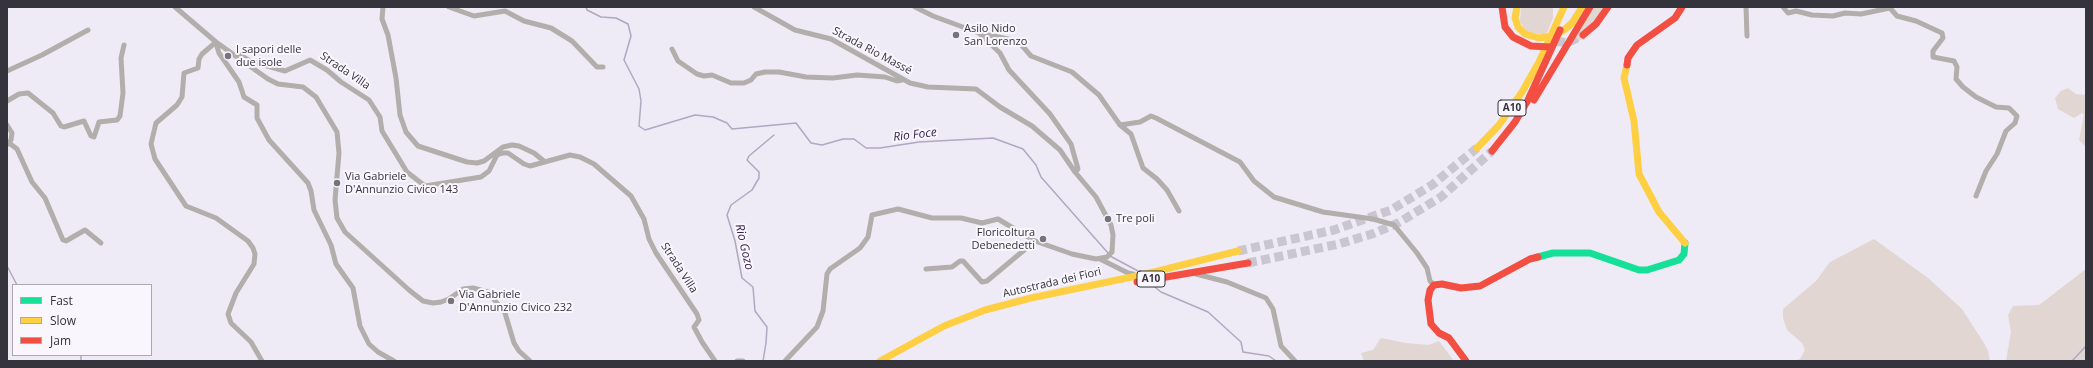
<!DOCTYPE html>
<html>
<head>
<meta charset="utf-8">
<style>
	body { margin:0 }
	#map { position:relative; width:2093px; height:368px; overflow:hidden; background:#eeebf6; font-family:"Open Sans",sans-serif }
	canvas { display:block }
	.frame { position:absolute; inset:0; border:8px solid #35333b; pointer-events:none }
	.legend { position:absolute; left:12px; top:284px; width:140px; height:72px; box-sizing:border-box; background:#f9f6fe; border:1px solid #aba8b0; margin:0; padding:5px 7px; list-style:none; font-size:12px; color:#35333b }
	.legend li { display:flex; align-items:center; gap:8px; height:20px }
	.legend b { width:20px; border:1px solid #aba8b0 }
</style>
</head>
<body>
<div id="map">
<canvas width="2093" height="368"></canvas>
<div class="frame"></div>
<ul class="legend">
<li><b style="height:5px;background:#16e098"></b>Fast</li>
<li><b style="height:5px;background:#ffcf43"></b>Slow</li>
<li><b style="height:5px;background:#f24e42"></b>Jam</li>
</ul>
</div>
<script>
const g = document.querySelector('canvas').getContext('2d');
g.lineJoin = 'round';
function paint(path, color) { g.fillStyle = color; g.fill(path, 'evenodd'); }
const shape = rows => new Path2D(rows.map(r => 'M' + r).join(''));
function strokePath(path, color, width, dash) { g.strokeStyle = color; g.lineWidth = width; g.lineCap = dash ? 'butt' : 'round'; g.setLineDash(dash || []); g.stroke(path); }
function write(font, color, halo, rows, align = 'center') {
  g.font = font + ' "Open Sans",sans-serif'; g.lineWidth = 4; g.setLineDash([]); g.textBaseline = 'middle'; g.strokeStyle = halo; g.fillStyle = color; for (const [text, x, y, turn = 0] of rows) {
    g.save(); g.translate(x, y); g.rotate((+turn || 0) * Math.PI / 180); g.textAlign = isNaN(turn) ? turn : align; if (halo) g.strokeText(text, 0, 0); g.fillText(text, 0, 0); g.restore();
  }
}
paint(shape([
	[1521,7,1553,7,1553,18,1546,35,1527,32,1520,22],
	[1593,7,1605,7,1584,38,1572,45],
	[2068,88,2076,94,2086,95,2086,147,2079,140,2084,115,2082,113,2074,118,2058,109,2055,98,2061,91],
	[1874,239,1928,278,1962,309,1984,343,1988,351,1990,361,1794,361,1800,359,1805,350,1802,343,1787,330,1783,318,1783,309,1816,281,1830,262],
	[2086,269,2086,361,2006,361,2011,332,2008,315,2013,306,2039,305],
	[1381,338,1406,343,1429,345,1439,341,1454,361,1364,361,1361,353,1373,350]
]), '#e1d6d1');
strokePath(shape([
	[586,7,587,10,601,17,616,18,628,24,631,36,624,60,639,89,641,101,639,126,645,130,695,115,713,117,727,123,732,129,796,123,811,143,822,145,843,139,854,139,866,148,880,148,919,142,993,138,1023,149,1036,165,1041,177,1108,253],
	[1110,256,1138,271],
	[7,266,17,285],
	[1151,284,1161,292,1208,312,1241,342,1243,352,1269,356,1276,361],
	[81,355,81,361],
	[763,361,766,343,767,327,755,311,753,287,742,278,735,241,727,215,731,205,752,190,759,178,759,172,747,160,749,156,774,135],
	[2072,361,2086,346]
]), '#b0a8c2', 1.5);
strokePath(shape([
	[1556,41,1567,43,1583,35],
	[1238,251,1334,230,1391,210,1432,185,1477,148],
	[1248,263,1339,244,1372,234,1398,223,1441,197,1492,151]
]), '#c9c6d1', 9, [9, 4.5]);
strokePath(shape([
	[175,7,216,42,268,79,278,84,303,87,316,97,337,132,339,153,335,200,337,218,345,232,409,290,423,301,433,303,441,302,449,299,463,289,473,288,488,292,505,313,514,343,519,351,530,361],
	[383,7,382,19,388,35,396,78,400,115,406,132,418,146,467,162,477,163,484,161,503,147,512,145,519,146,534,153,545,162],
	[449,7,474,16,505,11,524,21,551,28,572,41,597,67,603,67],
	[754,7,795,30,831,39,910,83,928,87,976,89,1000,107,1032,126,1060,150,1075,172,1096,197,1111,225,1113,235,1112,252,1107,257,1096,259,1072,254,1035,241,998,219,982,223,961,218,932,218,898,209,872,215,868,237,860,248,830,269,827,274,823,311,817,327,785,361],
	[915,7,933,16,979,33,1000,53,1009,70,1050,114,1071,144,1078,169,1075,172],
	[1746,7,1747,36],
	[1783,7,1788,13,1796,11,1812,15,1833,16,1845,13,1861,14,1890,8,1897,16,1916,21,1942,33,1943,38,1933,51,1933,57,1954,61,1957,67,1956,79,1963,87,1976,97,1996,107,2009,108,2017,116,2015,123,2006,131,1997,154,1986,171,1976,196],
	[979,33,1018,41,1031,56,1072,72,1099,95,1120,125,1131,134,1143,168,1157,179,1167,190,1179,211],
	[216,42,202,54,199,59,198,68,184,73,182,97,177,105,156,123,151,144,155,159,186,206,216,218,248,241,253,248,255,254,254,264,236,293,228,314,231,323,251,342,262,361],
	[216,43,219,53,239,82,244,97,257,105,257,118,269,140,308,183,311,191,314,210,331,245,336,264,353,288,360,326,369,344,378,352,394,361],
	[672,49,678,61,697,74,704,76,712,75,731,83,744,83,751,80,756,74,765,72,779,72,806,77,833,78,857,75,885,77,897,81,902,80],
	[235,56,240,55,250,61,285,71,310,60,327,70,341,82,369,100,380,117,382,131,407,172,425,186,481,177,489,171,497,155,503,153,508,153,524,164,530,166,570,155,580,157,594,164,631,196,644,219,649,239,656,253,697,314,699,320,694,327,702,342,715,361],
	[7,71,42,55,88,30],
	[7,101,19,94,28,93,53,113,61,126,64,127,84,121,91,136,94,137,99,122,117,120,120,116,123,93,121,58,124,45],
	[7,125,12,133,11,140,8,144],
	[1120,125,1140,122,1151,116,1156,118,1240,162,1254,181,1274,197,1323,212,1373,219,1394,225,1417,253,1427,268,1430,281,1434,285],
	[9,143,17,149,32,182,45,198,63,240,66,241,85,230,101,243],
	[1100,259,1128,273,1133,274],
	[926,269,952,267,960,261,963,261,982,282,987,281,1035,241],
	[1196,274,1227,282,1266,298,1273,309,1281,346,1295,361],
	[737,361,743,361]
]), '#b2aeab', 5);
strokePath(shape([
	[1538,257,1553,253,1590,253,1639,270,1647,270,1679,260,1684,254,1685,243]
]), '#16e098', 7);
strokePath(shape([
	[1517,7,1515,18,1518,27,1525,34,1539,38,1553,36,1564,30,1572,23,1582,7],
	[1627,65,1624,78,1634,121,1639,174,1659,212,1685,243],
	[1477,148,1499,125,1522,92,1539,62,1564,7],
	[880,361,944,326,985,310,1031,298,1146,274,1238,251]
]), '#ffcf43', 7);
strokePath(shape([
	[1502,7,1505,27,1513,37,1531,46,1550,47],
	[1583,35,1596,24,1608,7],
	[1627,65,1628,58,1637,45,1675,18,1682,7],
	[1534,100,1590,7],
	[1492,151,1515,122,1528,100,1560,30],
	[1137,282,1248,263],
	[1466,361,1449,338,1439,333,1431,324,1428,300,1430,290,1434,285,1442,284,1461,288,1480,286,1530,259,1538,257]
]), '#f24e42', 7);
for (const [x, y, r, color] of [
	[956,35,4,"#76737c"],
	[228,56,4,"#76737c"],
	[337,183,4,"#76737c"],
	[1108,219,4,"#76737c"],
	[1043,239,4,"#76737c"],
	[451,301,4,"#76737c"]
]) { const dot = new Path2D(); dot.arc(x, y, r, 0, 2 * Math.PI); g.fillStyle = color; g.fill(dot); strokePath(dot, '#f9f6fe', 1.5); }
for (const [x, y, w] of [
	[1512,108,28],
	[1151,279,28]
]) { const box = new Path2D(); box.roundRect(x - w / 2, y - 8, w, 16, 3); g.fillStyle = '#f9f6fe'; g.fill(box); strokePath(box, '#35333b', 1); }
write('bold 10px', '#35333b', null, [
	["A10",1512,108],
	["A10",1151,279]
]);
write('11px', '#35333b', '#f9f6fe', [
	["Asilo Nido",964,29],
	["San Lorenzo",964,42],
	["I sapori delle",236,50],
	["due isole",236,63],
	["Via Gabriele",345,177],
	["D'Annunzio Civico 143",345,190],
	["Tre poli",1116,219],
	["Floricoltura",1035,233,"right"],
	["Debenedetti",1035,246,"right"],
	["Via Gabriele",459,295],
	["D'Annunzio Civico 232",459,308]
], 'left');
write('11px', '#35333b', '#f9f6fe', [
	["Strada Rio Massé",872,51,28],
	["Strada Villa",345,71,34],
	["Strada Villa",679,268,57],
	["Autostrada dei Fiori",1052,283,-13]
]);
write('italic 12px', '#34234e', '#f9f6fe', [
	["Rio Foce",915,135,-7],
	["Rio Gozo",744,247,77]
]);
</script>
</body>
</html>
